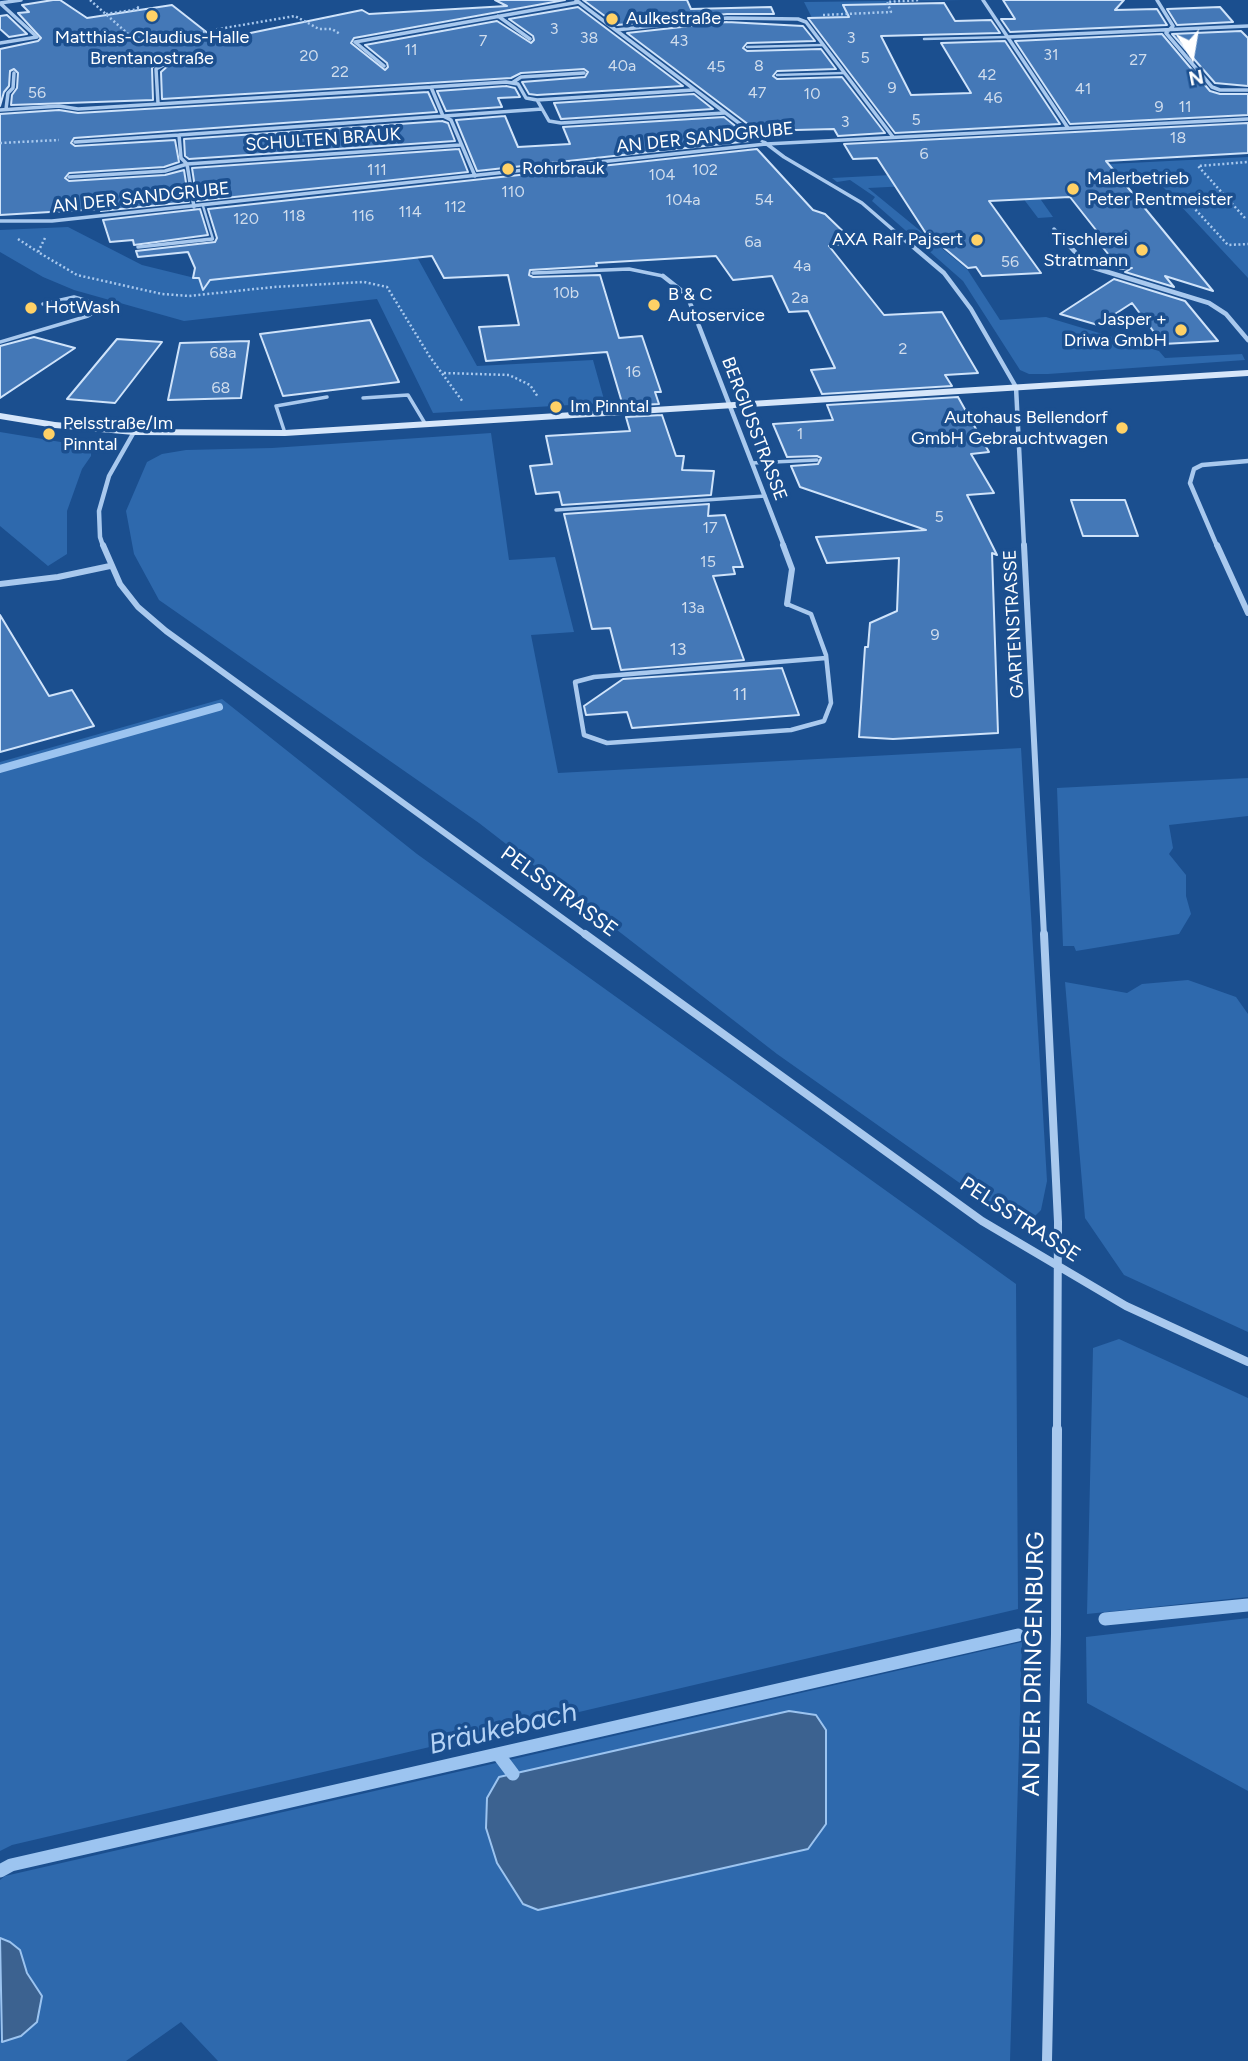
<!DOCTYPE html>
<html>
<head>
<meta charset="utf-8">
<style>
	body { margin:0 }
	#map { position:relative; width:1248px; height:2061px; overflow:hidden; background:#1b4f8f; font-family:Figtree,sans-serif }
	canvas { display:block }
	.north { position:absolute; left:1157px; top:21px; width:70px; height:70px; -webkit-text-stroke:5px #1b4f8f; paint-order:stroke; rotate:169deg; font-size:19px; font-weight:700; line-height:28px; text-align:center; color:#fff }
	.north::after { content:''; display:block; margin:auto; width:24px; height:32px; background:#fff; clip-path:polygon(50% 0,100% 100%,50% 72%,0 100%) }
</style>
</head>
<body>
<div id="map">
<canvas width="1248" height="2061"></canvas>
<div class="north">N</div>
</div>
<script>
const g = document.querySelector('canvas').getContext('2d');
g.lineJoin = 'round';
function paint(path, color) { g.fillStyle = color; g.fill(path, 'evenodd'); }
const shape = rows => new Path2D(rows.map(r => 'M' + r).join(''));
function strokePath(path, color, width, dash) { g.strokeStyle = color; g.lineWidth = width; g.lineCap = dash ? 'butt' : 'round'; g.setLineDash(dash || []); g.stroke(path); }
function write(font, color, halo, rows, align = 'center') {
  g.font = font + ' Figtree,sans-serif'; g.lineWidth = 7; g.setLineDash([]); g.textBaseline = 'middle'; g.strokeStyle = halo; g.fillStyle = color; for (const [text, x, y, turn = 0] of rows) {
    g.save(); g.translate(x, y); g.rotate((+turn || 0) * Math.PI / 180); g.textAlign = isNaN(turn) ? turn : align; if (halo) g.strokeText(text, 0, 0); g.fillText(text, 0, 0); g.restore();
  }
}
paint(shape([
	[963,0,892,2,899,16,812,18,804,2],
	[1248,157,1248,278,1150,173,1027,180,1053,217,1038,218,1010,181,868,188,967,269,1000,320,1046,317,1159,351,1165,358,1242,354,1245,360,1048,374,1029,374,1020,370,963,281,872,201,875,197,850,180,837,182,832,178],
	[68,227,142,265,207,281,417,257,477,366,593,360,605,403,433,413,377,299,184,321,74,290,43,277,0,252,0,230],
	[0,432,79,445,91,451,91,456,82,469,67,511,67,554,48,566,0,526],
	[491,433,509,560,555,557,574,632,531,635,558,773,1021,748,1047,1181,1041,1210,1034,1217,1017,1220,1005,1215,777,1054,479,823,159,600,134,554,126,511,147,462,162,454,186,450,272,448],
	[222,699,417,854,1016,1284,1018,1609,12,1845,0,1851,0,762],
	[1248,778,1248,816,1169,825,1173,848,1169,854,1186,875,1186,896,1191,914,1179,934,1076,951,1074,946,1063,946,1057,788],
	[1188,980,1236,997,1248,1014,1248,1332,1124,1275,1085,1218,1065,982,1127,993,1142,984],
	[1119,1339,1248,1398,1248,1597,1087,1614,1093,1348],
	[1248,1618,1248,1791,1087,1703,1086,1637],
	[1022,1642,1010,2061,218,2061,181,2022,126,2061,0,2061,0,2040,2,2042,42,1996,10,1942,0,1938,0,1880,5,1876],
	[789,1711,816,1715,807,1849,538,1910,499,1777]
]), '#2e69ad');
const water = shape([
	[789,1711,816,1715,826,1730,826,1824,808,1849,538,1910,523,1904,497,1863,486,1828,487,1798,499,1777,789,1711],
	[0,1938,10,1942,20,1950,27,1973,42,1996,37,2022,21,2036,2,2042,0,1938]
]);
paint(water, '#3c6290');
strokePath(water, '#9cc4f0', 2);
strokePath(shape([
	[0,769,219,707]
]), '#9cc4f0', 8);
strokePath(shape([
	[1105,1619,1248,1605],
	[498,1754,513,1774],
	[0,1871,11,1865,1018,1635]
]), '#9cc4f0', 13);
const building = shape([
	[53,0,60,0,87,18,172,5,214,38,231,37,362,10,369,14,507,6,495,0,565,0,354,38,351,43,385,70,388,67,387,63,365,45,497,21,531,43,534,40,533,36,509,19,578,7,683,86,537,95,529,94,522,82,585,77,588,72,584,69,521,73,511,78,162,99,161,72,171,63,170,57,166,56,152,68,153,100,11,105,12,95,17,88,18,73,14,69,10,71,9,86,4,92,0,106,0,49,38,41,41,38,18,13,29,12,22,5,53,0],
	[583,0,687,0,691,9,771,7,774,14,727,14,617,25,583,0],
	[1003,0,1124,0,1115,10,1157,9,1167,25,1010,32,1001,19,1015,19,1003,0],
	[944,3,955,21,991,20,1000,33,881,36,911,95,971,93,941,43,1005,41,1060,124,895,133,808,18,849,17,843,5,944,3],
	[1220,7,1233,22,1177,25,1167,9,1220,7],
	[7,15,27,34,9,37,0,29,0,16,7,15],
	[727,22,803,26,815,41,747,43,743,48,747,51,821,49,836,69,777,71,773,76,777,79,842,77,885,133,838,136,834,129,757,131,627,33,727,22],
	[1241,31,1248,38,1248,86,1215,83,1172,34,1241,31],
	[1162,34,1210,91,1220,94,1248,94,1248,115,1070,124,1015,41,1162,34],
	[506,86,515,88,520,97,498,98,502,107,446,111,437,91,506,86],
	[428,92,437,112,74,138,71,143,75,146,175,140,179,162,164,167,69,173,65,178,69,181,165,175,184,170,189,202,101,211,100,209,0,215,0,114,59,110,78,113,428,92],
	[694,94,713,109,561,119,554,103,694,94],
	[505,116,518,147,570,144,563,127,724,117,743,132,740,132,750,141,477,171,456,120,505,116],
	[442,121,448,123,455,141,189,159,185,156,184,139,442,121],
	[1248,123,1248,153,1106,161,1213,291,1165,276,1174,287,1125,272,1132,268,1120,269,1101,245,1107,244,1070,197,989,201,1041,273,982,276,976,267,968,268,925,232,877,158,853,159,844,144,1248,123],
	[459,149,468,172,197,201,192,168,459,149],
	[757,149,813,210,825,214,854,242,829,246,884,315,942,312,978,373,945,375,952,386,822,394,811,370,835,368,808,311,789,312,772,276,733,280,716,256,596,263,597,266,530,270,529,275,533,277,600,275,619,338,642,336,661,392,655,392,659,404,623,406,607,352,486,361,479,327,519,325,508,275,444,278,432,256,210,280,203,290,199,278,193,278,195,268,188,252,138,257,136,251,215,242,217,238,208,209,757,149],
	[200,209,208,235,134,245,133,240,110,242,103,220,200,209],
	[1114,279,1185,301,1218,341,1163,344,1132,303,1098,325,1060,314,1114,279],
	[370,320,399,382,283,396,260,334,370,320],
	[34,337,75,348,0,398,0,346,34,337],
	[117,339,162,342,115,403,67,399,117,339],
	[249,341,241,398,168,400,180,343,249,341],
	[958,397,989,452,971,454,994,493,967,495,997,555,992,553,998,733,893,739,859,737,865,647,868,647,870,623,897,611,899,558,827,563,816,537,926,530,800,487,791,466,818,464,821,458,817,456,787,457,773,424,833,420,827,405,958,397],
	[662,415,676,456,684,456,682,470,714,471,711,495,562,505,559,492,536,494,530,466,552,464,546,436,630,431,626,417,662,415],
	[1071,500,1125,500,1138,536,1083,536,1071,500],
	[709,504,708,516,725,515,743,567,733,567,735,574,713,576,744,660,621,670,610,628,592,629,564,514,709,504],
	[0,615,49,696,72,690,94,726,0,752,0,615],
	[782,668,799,715,632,728,627,712,586,715,584,706,623,679,782,668]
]);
paint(building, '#4478b7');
strokePath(building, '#cfe3fa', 2);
strokePath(shape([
	[90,0,136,41,172,37,172,40],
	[106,14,140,9,136,6],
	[823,15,891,12,887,2,920,0],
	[172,37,295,16,319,29,332,29,340,34],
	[0,143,59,140],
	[1223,194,1183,196,1228,245,1248,244],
	[1245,218,1198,166,1248,162],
	[45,238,38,252,77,275,162,294,189,296,274,287,364,282,387,287,430,357,463,402],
	[18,239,38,252],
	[444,373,509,375,530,385,538,397]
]), '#a9c9ee', 2.5, [2, 2.5]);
strokePath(shape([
	[924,39,1007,37],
	[747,47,823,45],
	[777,75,844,73],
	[196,241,213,239,203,206]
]), '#a9c9ee', 2.5);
strokePath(shape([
	[138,247,212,239],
	[533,273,629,269,663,276],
	[0,342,88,316,96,311,99,304,74,297,43,304],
	[363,398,408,395,426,425],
	[285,433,276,406,327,397],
	[752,463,817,460],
	[556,510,765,496]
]), '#a9c9ee', 3.5);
strokePath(shape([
	[787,604,811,614,826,655,831,703,824,721,791,730,607,743,584,735,575,682,594,677,826,658]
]), '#a9c9ee', 4.5);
strokePath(shape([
	[576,0,784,157,862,203,906,241],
	[983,0,1068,128],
	[1157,0,1173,26,1166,33,1212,87,1220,90,1248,90],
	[0,3,21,0],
	[0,3,37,37,0,43],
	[498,16,530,39],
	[616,30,727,18,798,19,806,22,893,137],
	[1007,37,1248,26],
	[384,66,355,42,579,2],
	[512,83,521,77,584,73],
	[431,87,506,82,518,84,526,98,537,100],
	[693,90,537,100,549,121,561,123,724,113],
	[158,103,156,69,167,63,167,60],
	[6,109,8,93,13,88,14,73],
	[0,110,59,106,78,109,431,87,443,116,451,120,475,176],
	[179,135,542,109],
	[69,177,165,171,187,164,181,158,179,135,75,142],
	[194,207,187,164,460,145],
	[0,221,52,221,766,144,1248,119],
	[1054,229,1065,241]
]), '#a9c9ee', 3.5);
strokePath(shape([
	[904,239,944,273,971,309,1016,387,1024,546],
	[1063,239,1088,266,1209,303,1226,314,1248,340],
	[663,276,687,295,784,546],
	[103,546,100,537,99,511,109,476,134,432],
	[1217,546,1190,483,1194,469,1202,465,1248,461]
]), '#a9c9ee', 4.5);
strokePath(shape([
	[103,545,120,584,138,607,166,631,587,936],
	[783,545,792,569,787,604],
	[1024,545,1044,936],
	[1217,545,1248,613],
	[0,584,58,577,110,566]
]), '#a9c9ee', 6);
strokePath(shape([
	[585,934,982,1221,1126,1306,1248,1362],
	[1044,934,1058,1222,1057,1431]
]), '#a9c9ee', 8);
strokePath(shape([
	[1047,2061,1056,1634,1057,1429]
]), '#a9c9ee', 10);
paint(shape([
	[1248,370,1248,376,285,436,134,435,55,428,0,419,0,413,55,422,134,429,285,430,1248,370]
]), '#d6e6fa');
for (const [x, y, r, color] of [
	[152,16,7,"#ffd166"],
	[612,19,7,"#ffd166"],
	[508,169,7,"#ffd166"],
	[1073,189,7,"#ffd166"],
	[977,240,7,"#ffd166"],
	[1142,250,7,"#ffd166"],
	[654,305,7,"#ffd166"],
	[31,308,7,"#ffd166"],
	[1181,330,7,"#ffd166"],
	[556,407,7,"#ffd166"],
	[1122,428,7,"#ffd166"],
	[49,434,7,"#ffd166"]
]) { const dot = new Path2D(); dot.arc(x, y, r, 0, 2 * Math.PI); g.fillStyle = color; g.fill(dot); strokePath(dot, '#1b4f8f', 2.5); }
write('16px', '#d0dded', null, [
	["3",554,29],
	["38",589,38],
	["3",851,38],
	["7",483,41],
	["43",679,41],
	["11",411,50],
	["31",1051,55],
	["20",309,56],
	["5",865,58],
	["27",1138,60],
	["40a",622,66],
	["8",759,66],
	["45",716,67],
	["22",340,72],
	["42",987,75],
	["9",892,88],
	["41",1083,89],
	["56",37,93],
	["47",757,93],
	["10",812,94],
	["46",993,98],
	["9",1159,107],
	["11",1185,107],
	["5",916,120],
	["3",845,122],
	["18",1178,138],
	["6",924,154],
	["111",377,170],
	["102",705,170],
	["104",662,175],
	["110",513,192],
	["104a",683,200],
	["54",764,200],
	["112",455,207],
	["114",410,212],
	["118",294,216],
	["116",363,216],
	["120",246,219],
	["6a",753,242],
	["56",1010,262],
	["4a",802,266],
	["10b",566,293],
	["2a",800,298],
	["2",903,349],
	["68a",223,353],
	["16",633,372],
	["68",221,388],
	["1",800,434],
	["5",939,517],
	["17",710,528],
	["15",708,562],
	["13a",693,608],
	["9",935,635]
]);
write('18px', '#fff', '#1b4f8f', [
	["Aulkestraße",626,19],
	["Matthias-Claudius-Halle",152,38,"center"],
	["Brentanostraße",152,59,"center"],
	["Rohrbrauk",522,169],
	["Malerbetrieb",1087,179],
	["Peter Rentmeister",1087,200],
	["AXA Ralf Pajsert",963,240,"right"],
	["Tischlerei",1128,240,"right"],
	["Stratmann",1128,261,"right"],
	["B & C",668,295],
	["Autoservice",668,316],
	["HotWash",45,308],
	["Jasper +",1167,320,"right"],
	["Driwa GmbH",1167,341,"right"],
	["Im Pinntal",570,407],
	["Autohaus Bellendorf",1108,418,"right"],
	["GmbH Gebrauchtwagen",1108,439,"right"],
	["Pelsstraße/Im",63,424],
	["Pinntal",63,445]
], 'left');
write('18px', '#fff', '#1b4f8f', [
	["AN DER SANDGRUBE",705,138,-6],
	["SCHULTEN BRAUK",323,140,-4],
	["AN DER SANDGRUBE",141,198,-6],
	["BERGIUSSTRASSE",754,429,69],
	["GARTENSTRASSE",1014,624,-93]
]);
write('18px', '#d0dded', null, [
	["13",678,650],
	["11",740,695]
]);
write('21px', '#fff', '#1b4f8f', [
	["PELSSTRASSE",559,892,36],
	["PELSSTRASSE",1020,1220,33]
]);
write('24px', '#fff', '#1b4f8f', [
	["AN DER DRINGENBURG",1034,1664,-89]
]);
write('italic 28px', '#b5d3f5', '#1b4f8f', [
	["Bräukebach",503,1729,-13]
]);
</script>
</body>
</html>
